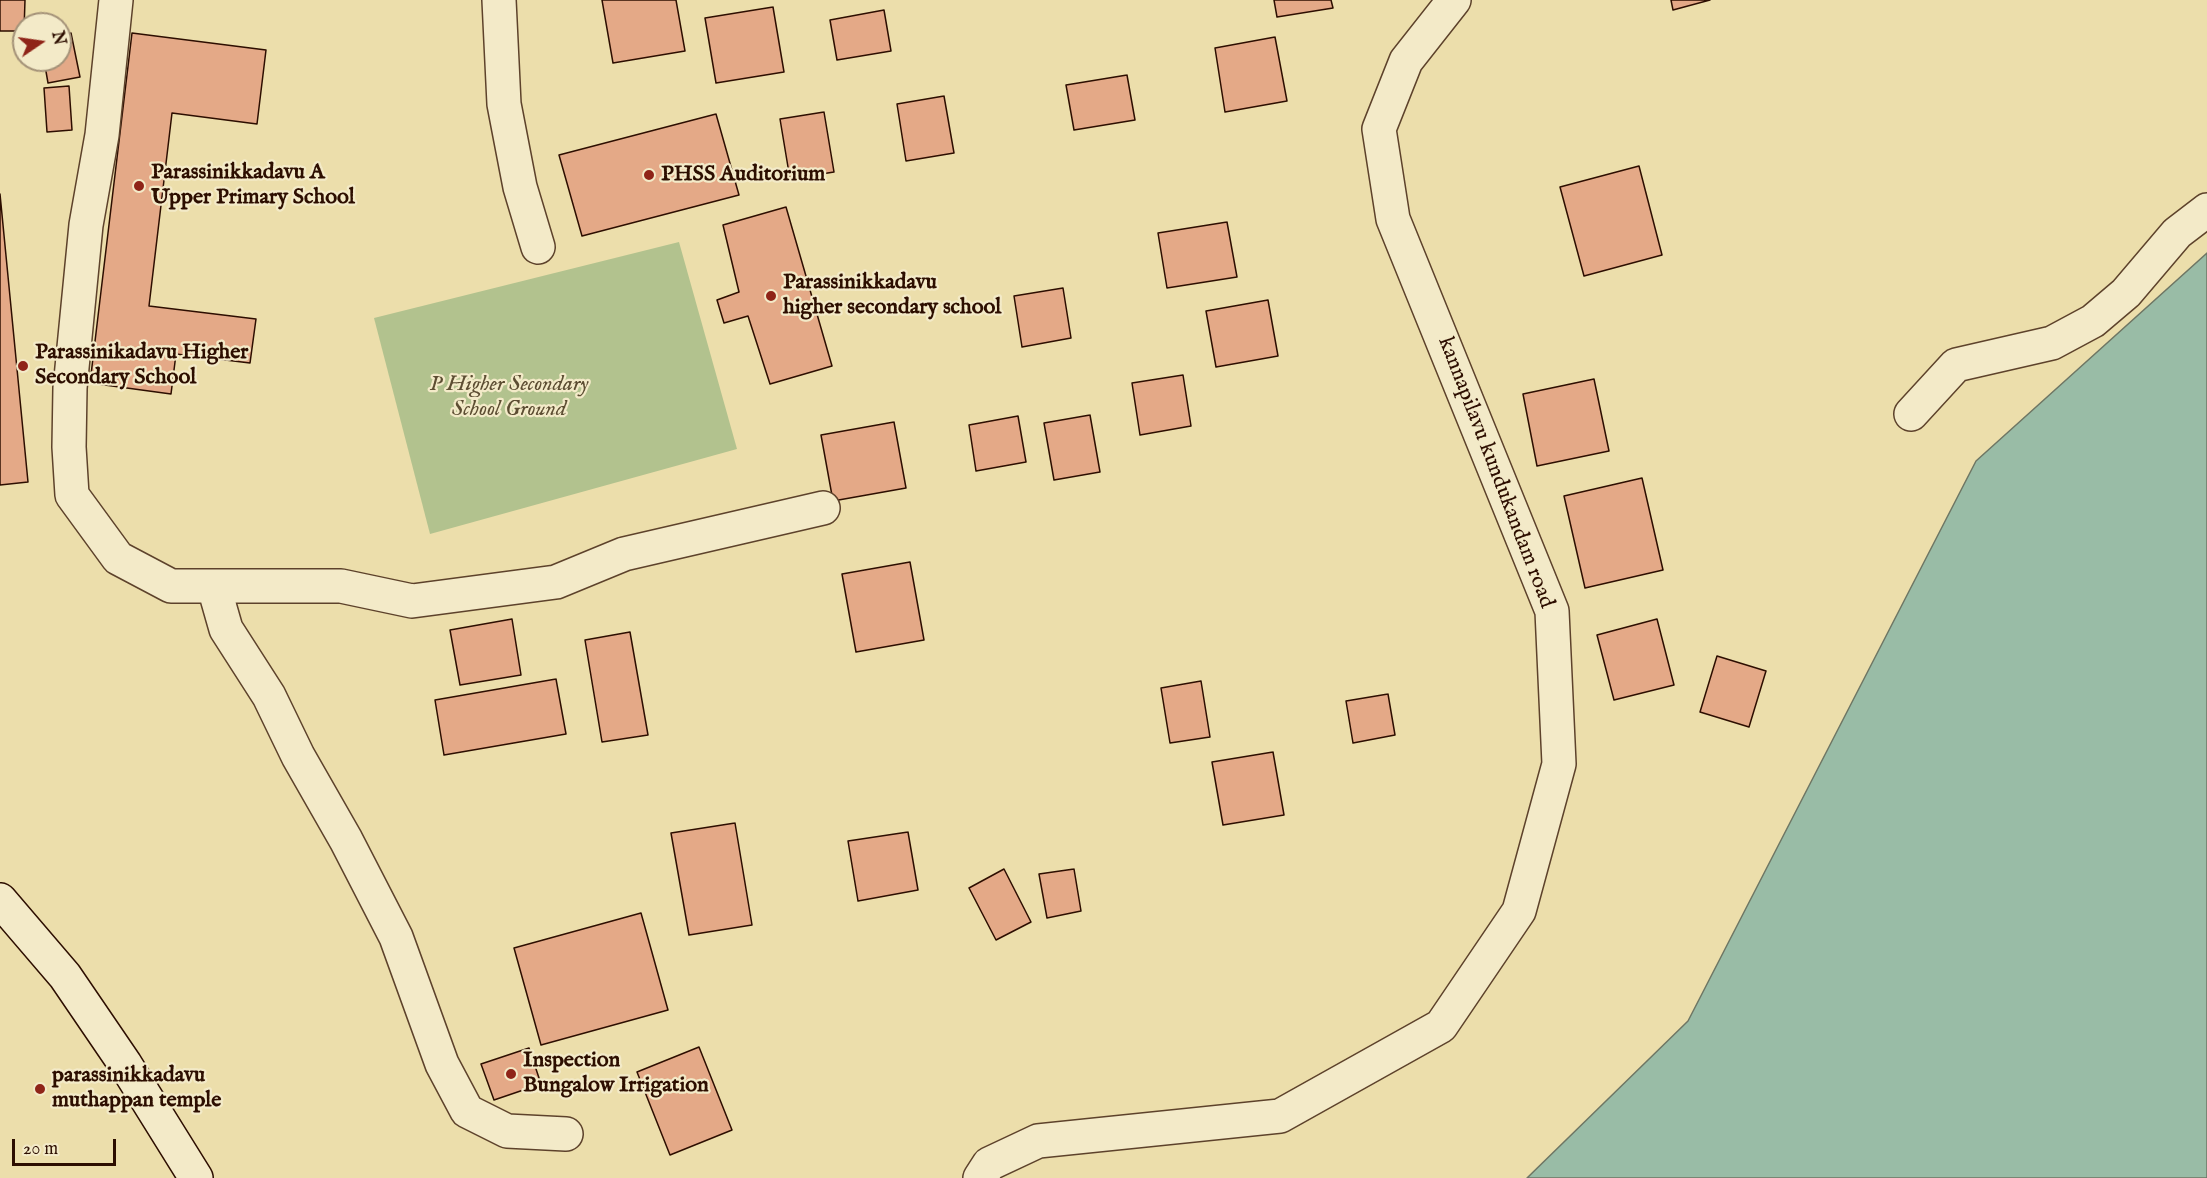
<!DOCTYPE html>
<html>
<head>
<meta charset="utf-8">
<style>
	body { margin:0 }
	#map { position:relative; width:2207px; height:1178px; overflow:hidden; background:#ecdeab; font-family:"IM FELL English",serif }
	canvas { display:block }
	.north { position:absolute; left:12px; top:12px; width:60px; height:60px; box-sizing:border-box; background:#f3eac8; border:2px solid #a49278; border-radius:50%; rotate:77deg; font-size:16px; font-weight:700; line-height:24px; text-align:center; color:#2d0e00 }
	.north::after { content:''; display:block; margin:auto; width:21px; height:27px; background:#8f2418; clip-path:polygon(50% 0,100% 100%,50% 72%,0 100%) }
	.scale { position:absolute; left:12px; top:1139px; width:104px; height:27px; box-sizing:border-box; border:3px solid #2d0e00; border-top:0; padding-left:8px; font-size:18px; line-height:21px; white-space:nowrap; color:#2d0e00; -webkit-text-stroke:4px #f3eac8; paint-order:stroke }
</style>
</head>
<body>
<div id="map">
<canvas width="2207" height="1178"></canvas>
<div class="north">N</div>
<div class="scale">20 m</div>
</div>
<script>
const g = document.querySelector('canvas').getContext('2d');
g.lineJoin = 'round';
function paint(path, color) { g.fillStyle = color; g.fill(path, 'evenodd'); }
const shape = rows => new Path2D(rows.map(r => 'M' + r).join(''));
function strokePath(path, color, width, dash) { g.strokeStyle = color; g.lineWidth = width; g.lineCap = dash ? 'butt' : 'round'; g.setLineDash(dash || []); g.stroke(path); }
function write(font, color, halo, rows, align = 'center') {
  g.font = font + ' "IM FELL English",serif'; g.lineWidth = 4.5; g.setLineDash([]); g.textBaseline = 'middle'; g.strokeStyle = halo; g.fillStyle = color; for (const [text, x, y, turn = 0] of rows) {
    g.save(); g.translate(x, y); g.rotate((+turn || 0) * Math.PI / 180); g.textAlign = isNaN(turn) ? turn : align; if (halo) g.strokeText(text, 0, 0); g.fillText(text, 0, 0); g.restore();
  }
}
paint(shape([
	[679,242,737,449,430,534,374,318]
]), '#b2c28e');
const water = shape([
	[2207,253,2207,1178,1527,1178,1688,1021,1976,461,2207,253]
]);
paint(water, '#99bca6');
strokePath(water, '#6e7664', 1.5);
const building = shape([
	[0,0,25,0,24,31,0,31,0,0],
	[602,0,676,0,685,51,613,63,602,0],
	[1274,0,1331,0,1333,8,1277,17,1274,0],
	[1671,0,1710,0,1673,10,1671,0],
	[773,7,784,72,716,83,705,18,773,7],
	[884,10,891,51,837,60,830,20,884,10],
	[71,33,80,77,48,83,44,60,60,60,60,35,71,33],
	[132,33,266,50,257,124,172,113,149,306,256,319,250,363,176,354,171,394,90,383,132,33],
	[1275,37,1287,101,1225,112,1215,48,1275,37],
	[1127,75,1135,120,1074,130,1066,85,1127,75],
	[69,86,72,130,47,132,44,88,69,86],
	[944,96,954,153,906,161,897,104,944,96],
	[824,112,834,172,790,179,780,119,824,112],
	[716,114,739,195,582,236,559,155,716,114],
	[1639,166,1662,255,1584,276,1560,187,1639,166],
	[0,194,28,482,0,485,0,194],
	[786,207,832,366,770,384,748,316,724,323,717,300,739,292,723,225,786,207],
	[1227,222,1237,277,1167,288,1158,233,1227,222],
	[1063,288,1071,338,1022,347,1014,296,1063,288],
	[1268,300,1278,356,1216,367,1206,311,1268,300],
	[1183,375,1191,426,1140,435,1132,383,1183,375],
	[1594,379,1609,451,1537,466,1523,394,1594,379],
	[1090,415,1100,472,1054,480,1044,423,1090,415],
	[1018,416,1026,462,976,471,969,425,1018,416],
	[894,422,906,488,833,501,821,435,894,422],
	[1642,478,1663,570,1585,588,1564,496,1642,478],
	[910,562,924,640,856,652,842,574,910,562],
	[512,619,521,675,460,685,450,630,512,619],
	[1657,619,1674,685,1614,700,1597,635,1657,619],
	[630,632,648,735,602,742,585,640,630,632],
	[1717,656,1766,671,1749,727,1700,712,1717,656],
	[556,679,566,734,444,755,435,700,556,679],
	[1201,681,1210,737,1170,743,1161,688,1201,681],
	[1388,694,1395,735,1353,743,1346,701,1388,694],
	[1273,752,1284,815,1223,825,1212,762,1273,752],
	[735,823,752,925,689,935,671,833,735,823],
	[908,832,918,890,858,901,848,841,908,832],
	[1004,869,1031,922,996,940,969,888,1004,869],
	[1074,869,1081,911,1047,918,1039,874,1074,869],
	[641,913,668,1010,541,1045,514,948,641,913],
	[699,1047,732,1130,670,1155,637,1072,699,1047],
	[529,1048,541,1084,494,1100,481,1064,529,1048]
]);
paint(building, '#e4a987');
strokePath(building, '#2d0e00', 1.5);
const minor = shape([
	[116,0,102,135,86,225,70,388,69,447,72,495,118,558,171,586,341,586,412,601,556,582,624,554,823,508],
	[499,0,504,104,520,187,538,247],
	[1911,414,1956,365,2052,343,2093,321,2126,293,2177,233,2207,210],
	[214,587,226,629,269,696,298,756,346,840,396,937,442,1064,467,1111,507,1131,566,1134]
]);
const tertiary = shape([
	[980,1178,989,1164,1038,1141,1280,1116,1441,1026,1519,911,1559,764,1552,611,1393,219,1379,129,1406,61,1454,0]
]);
const secondary = shape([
	[0,900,65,976,125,1064,196,1178]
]);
strokePath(minor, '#5d422b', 36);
strokePath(tertiary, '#5d422b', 36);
strokePath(secondary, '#2d0e00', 36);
strokePath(minor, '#f3eac8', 33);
strokePath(tertiary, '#f3eac8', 33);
strokePath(secondary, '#f3eac8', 33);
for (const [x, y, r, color] of [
	[649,175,6,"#8f2418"],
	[139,186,6,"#8f2418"],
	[771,296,6,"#8f2418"],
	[23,366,6,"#8f2418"],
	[511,1074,6,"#8f2418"],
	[40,1089,6,"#8f2418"]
]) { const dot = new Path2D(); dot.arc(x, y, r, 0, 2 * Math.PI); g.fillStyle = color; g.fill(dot); strokePath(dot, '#f3eac8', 2); }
write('bold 22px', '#2d0e00', '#f3eac8', [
	["Parassinikkadavu A",151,173],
	["Upper Primary School",151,198],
	["PHSS Auditorium",661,175],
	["Parassinikkadavu",783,283],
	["higher secondary school",783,308],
	["Parassinikadavu Higher",35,353],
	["Secondary School",35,378],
	["Inspection",523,1061],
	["Bungalow Irrigation",523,1086],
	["parassinikkadavu",52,1076],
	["muthappan temple",52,1101]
], 'left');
write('italic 22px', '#5c4d32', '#f3eac8', [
	["P Higher Secondary",509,385],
	["School Ground",509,410]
]);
write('22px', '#2d0e00', '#f3eac8', [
	["kannapilavu kundukandam road",1495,473,69]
]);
</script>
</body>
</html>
